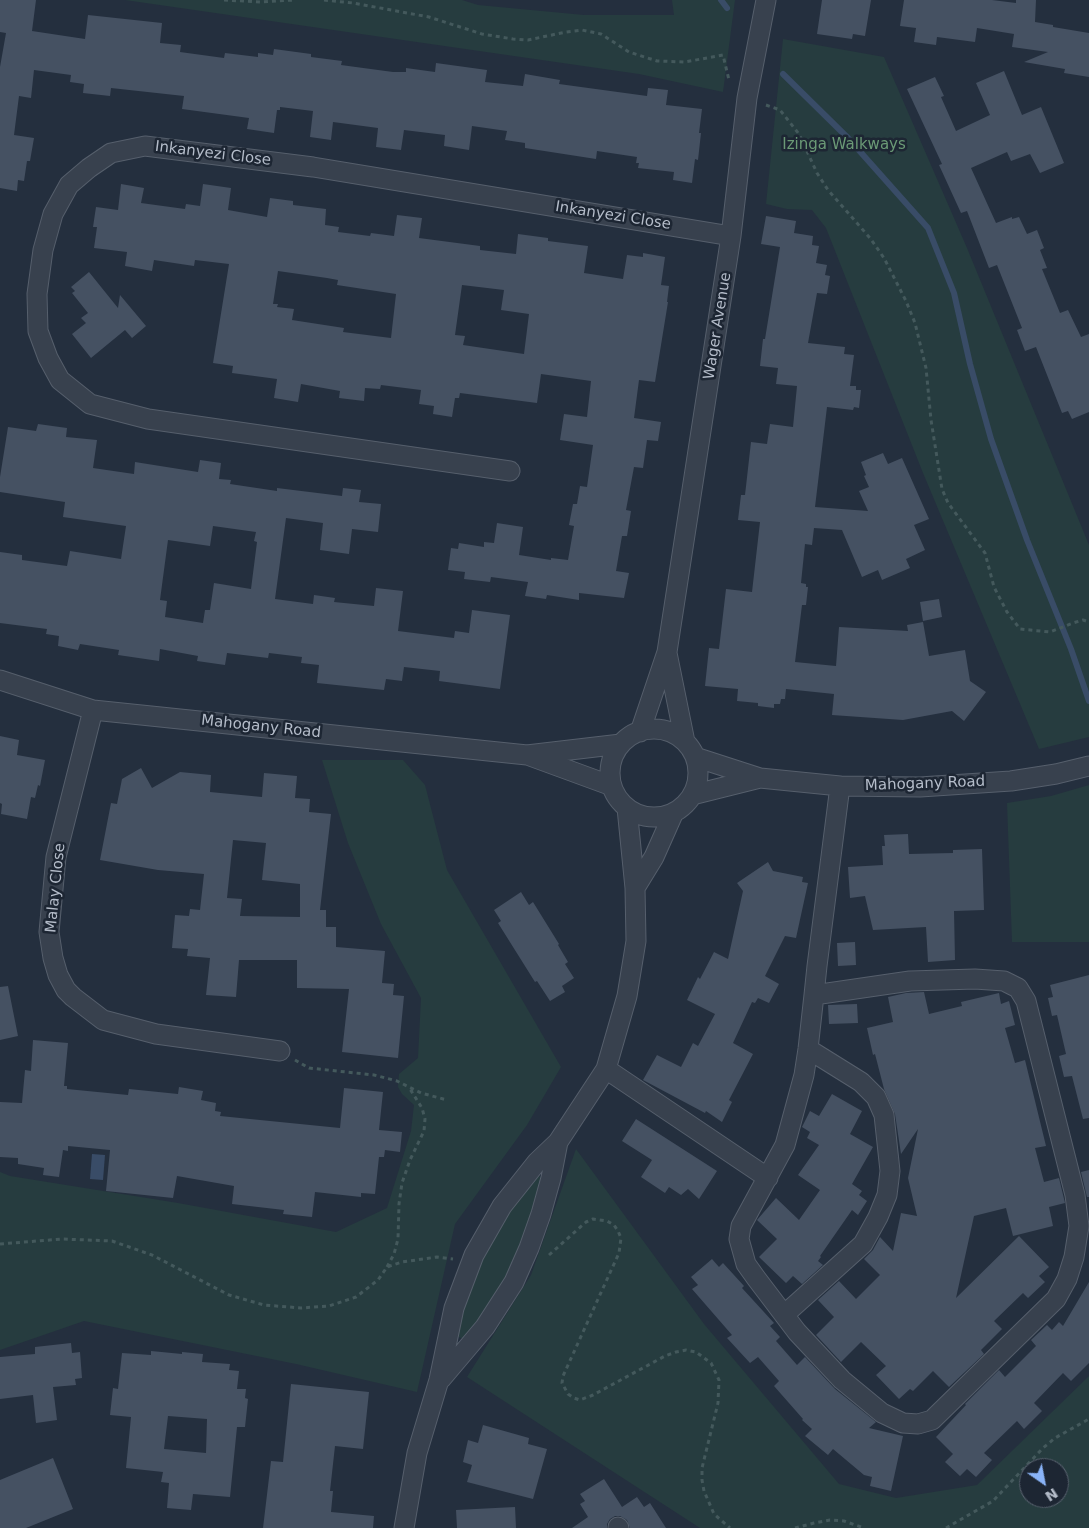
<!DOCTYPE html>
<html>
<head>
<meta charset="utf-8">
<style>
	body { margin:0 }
	#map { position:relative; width:1089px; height:1528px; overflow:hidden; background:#242f3e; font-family:"DejaVu Sans",sans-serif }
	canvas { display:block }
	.north { position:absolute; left:1019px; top:1458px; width:50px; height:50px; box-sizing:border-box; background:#1d2633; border:1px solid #59626f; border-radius:50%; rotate:147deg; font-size:14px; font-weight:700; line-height:20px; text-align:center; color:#b4bcc9 }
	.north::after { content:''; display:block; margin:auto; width:18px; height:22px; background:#8ab4f8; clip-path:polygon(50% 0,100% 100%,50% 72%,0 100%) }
</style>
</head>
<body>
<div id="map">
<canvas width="1089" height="1528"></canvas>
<div class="north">N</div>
</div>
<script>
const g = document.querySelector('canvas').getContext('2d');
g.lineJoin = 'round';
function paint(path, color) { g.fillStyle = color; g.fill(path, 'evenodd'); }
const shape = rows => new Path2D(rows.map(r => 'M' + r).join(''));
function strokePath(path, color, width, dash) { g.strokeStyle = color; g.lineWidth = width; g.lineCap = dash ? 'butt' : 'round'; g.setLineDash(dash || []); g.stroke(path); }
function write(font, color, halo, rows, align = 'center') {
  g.font = font + ' "DejaVu Sans",sans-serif'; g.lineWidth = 5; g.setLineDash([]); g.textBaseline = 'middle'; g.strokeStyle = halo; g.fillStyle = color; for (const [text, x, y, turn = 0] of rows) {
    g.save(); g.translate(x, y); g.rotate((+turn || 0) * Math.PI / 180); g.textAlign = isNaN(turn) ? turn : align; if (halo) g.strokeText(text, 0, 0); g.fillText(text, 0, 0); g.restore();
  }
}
paint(shape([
	[125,0,462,0,478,5,584,15,674,15,672,0,735,0,723,92,639,74],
	[783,39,884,57,967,248,1089,545,1089,737,1039,749,923,473,826,228,812,210,787,209,766,204],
	[322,760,403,760,425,785,447,870,561,1067,527,1125,455,1224,417,1392,296,1364,84,1321,0,1350,0,1172,10,1176,178,1203,336,1232,387,1208,411,1131,414,1105,402,1094,398,1087,399,1074,418,1058,421,998,381,924,348,843],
	[1089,785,1089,942,1012,942,1007,803,1051,796],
	[576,1149,704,1324,839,1484,896,1498,977,1485,1089,1376,1089,1528,700,1528,467,1377,531,1275],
	[1029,1468,1059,1468,1059,1498,1029,1498],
	[536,1175,541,1177,535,1208,513,1266,482,1316,463,1339,457,1336,470,1284,495,1231]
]), '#263c3f');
paint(shape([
	[92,1154,105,1155,103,1180,90,1179]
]), '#394c67');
strokePath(shape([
	[721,0,727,8],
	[783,74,848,138,928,228,954,293,970,364,991,439,1027,540,1071,649,1089,701]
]), '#394c67', 6);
paint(shape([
	[0,0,36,0,32,31,85,39,88,15,162,23,160,43,181,45,180,52,224,58,225,53,258,57,258,53,273,55,274,49,311,54,311,57,342,61,341,65,393,72,406,72,406,68,435,72,436,63,487,70,485,82,523,86,525,74,560,80,559,84,647,96,648,88,668,90,666,105,702,109,699,133,701,133,698,160,695,159,692,183,673,180,674,172,638,168,639,163,636,163,637,157,597,151,596,159,525,148,525,143,505,140,507,131,472,126,469,150,444,146,445,135,404,130,401,150,376,147,378,128,333,122,331,140,310,137,313,111,280,107,280,110,277,110,274,133,247,129,249,118,182,109,184,96,111,88,110,96,83,93,84,84,70,82,71,75,34,70,31,98,19,96,14,135,34,138,30,161,27,161,24,181,18,180,17,191,0,188,0,67,6,33,0,32],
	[822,0,871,0,865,36,853,34,852,39,817,34],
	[904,0,992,0,1016,3,1016,0,1036,0,1035,22,1053,25,1053,27,1089,33,1089,77,1064,73,1065,69,1024,62,1048,52,1012,47,1014,34,977,28,975,42,937,37,936,45,914,42,916,28,900,26],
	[1004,71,1022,115,1041,107,1064,163,1040,173,1030,154,1011,161,1007,152,971,168,996,223,1012,217,1012,219,1019,217,1027,234,1037,230,1044,248,1040,250,1047,268,1042,269,1060,313,1068,310,1081,337,1089,334,1089,412,1072,419,1068,411,1062,413,1036,347,1025,351,1017,330,1022,328,997,265,989,268,967,211,961,213,939,165,942,164,907,89,935,77,944,96,941,97,956,131,990,115,976,83],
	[121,184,144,188,141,203,185,209,186,204,200,206,203,184,231,188,228,210,267,217,270,198,293,201,293,205,326,209,325,225,339,227,338,232,370,236,371,233,394,236,397,215,422,218,419,238,480,246,480,250,516,254,518,234,548,238,548,241,588,246,584,273,623,279,627,255,643,257,643,253,665,257,661,285,669,286,667,302,668,302,655,382,639,380,634,418,661,422,658,441,647,440,643,468,634,467,626,510,631,511,627,536,622,536,616,571,629,573,624,598,579,593,579,600,547,595,546,599,525,596,528,582,491,577,490,582,464,579,465,572,448,570,451,548,458,549,459,543,484,547,484,542,494,543,497,523,523,527,519,555,551,560,551,558,568,560,574,526,569,525,573,504,577,504,580,486,587,487,593,445,560,440,564,414,587,417,591,381,541,374,537,403,460,393,459,398,455,398,452,417,433,414,434,406,419,404,421,390,381,385,380,389,365,388,364,401,339,398,340,391,301,384,298,402,274,398,277,379,232,373,233,366,213,363,229,264,195,260,194,266,154,260,152,271,125,266,127,252,94,248,97,227,93,227,96,207,118,210],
	[278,271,327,278,338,280,337,285,396,294,391,338,343,332,344,328,292,320,294,309,277,307,278,304,273,304],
	[462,285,504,290,501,310,529,314,524,354,463,345,465,336,455,335],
	[766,216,796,221,794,233,813,236,812,245,819,246,816,263,827,265,825,275,830,276,827,294,817,293,808,343,845,347,844,354,854,355,850,386,856,386,856,390,861,390,859,408,854,407,853,410,827,407,815,507,868,511,859,491,869,487,864,476,866,475,861,462,883,453,888,464,902,458,929,519,914,525,925,550,906,559,910,568,882,580,878,570,862,577,842,530,814,528,812,545,805,544,801,583,806,584,806,587,808,587,806,605,802,605,795,662,836,666,839,627,908,631,907,625,923,622,929,656,965,650,970,681,986,692,964,721,952,711,903,720,832,715,834,694,786,689,785,699,781,699,780,704,774,704,774,708,758,706,758,703,737,701,738,689,705,686,709,648,719,649,726,589,752,592,760,522,738,520,741,495,745,495,751,442,767,444,770,424,793,427,797,386,776,384,778,368,760,366,763,339,765,339,780,247,761,244],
	[89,272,118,308,120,295,146,326,132,338,125,330,91,358,72,334,86,323,81,318,88,313,72,293,75,291,71,287],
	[38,424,67,428,66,437,97,440,93,468,134,474,135,462,198,472,200,460,221,463,219,479,231,480,230,484,277,491,277,488,342,496,343,488,361,490,359,502,381,504,378,532,352,529,349,554,320,550,323,523,286,518,275,599,313,604,314,595,335,598,334,602,374,606,376,588,403,591,398,631,454,638,455,631,469,633,472,610,510,615,500,689,439,681,440,671,404,667,402,681,386,679,384,690,317,683,319,665,301,663,302,657,269,653,268,658,227,653,225,665,197,661,198,656,160,649,159,661,118,655,119,650,80,644,78,650,58,646,59,636,46,634,47,629,0,623,0,552,22,555,22,560,67,566,70,551,121,559,126,526,63,517,65,502,0,492,0,477,8,427,36,431],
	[213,526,256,532,254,541,257,542,251,589,214,583,210,610,205,610,203,623,165,617,167,601,160,600,168,540,210,546],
	[939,599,942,617,923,621,920,602],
	[0,736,19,740,17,755,45,760,40,786,38,785,35,798,31,797,27,819,1,814,2,804,0,803],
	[141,768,152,788,180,772,211,775,210,792,262,797,264,773,297,776,295,798,310,799,309,812,331,814,320,910,326,910,326,927,336,927,336,947,385,951,382,983,394,984,393,995,404,996,398,1058,342,1052,349,989,297,988,297,960,239,960,236,997,206,995,210,958,187,956,188,949,172,948,175,915,189,916,190,909,200,910,204,874,158,870,100,860,111,803,117,804,122,779],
	[233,840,266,843,262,880,300,884,300,917,240,916,242,899,227,898],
	[908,834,909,854,953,853,953,850,982,849,984,910,954,911,955,960,928,962,926,927,873,930,865,896,850,898,848,867,883,865,882,846,885,846,884,835],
	[768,862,773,871,803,877,802,882,808,883,796,938,785,936,765,976,779,984,769,1003,758,998,755,1003,752,1002,733,1043,753,1054,729,1100,732,1102,722,1122,706,1111,705,1113,643,1080,657,1055,681,1067,693,1043,698,1046,715,1014,687,1000,698,977,700,979,714,952,728,959,743,891,737,883],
	[521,892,529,905,533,902,559,944,558,945,568,962,565,964,574,978,562,986,565,992,550,1001,537,981,535,982,498,923,501,921,494,910],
	[855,942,856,965,838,966,837,943],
	[1089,975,1089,1118,1083,1119,1072,1076,1064,1077,1059,1056,1066,1054,1057,1015,1052,1016,1048,998,1053,997,1050,985],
	[8,986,18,1036,0,1040,0,987],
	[924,992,929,1014,962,1006,961,1002,999,993,1001,1004,1009,1001,1015,1025,1005,1028,1015,1063,1025,1060,1046,1146,1035,1148,1044,1182,1059,1178,1065,1203,1049,1207,1053,1226,1013,1236,1006,1208,974,1216,956,1298,1019,1236,1049,1267,1039,1276,1045,1282,1028,1298,1023,1293,994,1321,1002,1329,981,1350,984,1354,949,1387,933,1371,913,1391,910,1389,899,1399,876,1375,886,1366,861,1342,841,1362,816,1335,834,1317,818,1300,839,1281,856,1299,880,1275,864,1259,873,1250,880,1237,893,1251,901,1213,917,1216,908,1178,918,1129,901,1154,895,1114,884,1089,875,1054,873,1055,867,1028,893,1022,888,997,906,993],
	[857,1004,858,1023,829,1024,828,1005],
	[33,1040,68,1043,64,1086,67,1086,67,1089,128,1095,129,1089,178,1094,179,1087,203,1091,201,1100,216,1103,215,1111,221,1112,220,1116,340,1128,344,1088,383,1092,379,1130,402,1132,400,1152,385,1150,384,1157,379,1157,375,1194,361,1193,361,1197,315,1192,312,1217,283,1214,284,1210,232,1204,234,1186,177,1176,173,1198,106,1191,110,1150,68,1146,68,1151,63,1150,59,1177,43,1175,44,1168,18,1164,18,1158,0,1157,0,1102,22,1103,25,1070,31,1071],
	[832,1094,862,1111,850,1134,873,1147,852,1184,862,1191,859,1195,867,1201,858,1215,852,1210,820,1256,821,1257,818,1261,823,1265,802,1284,793,1276,786,1283,759,1257,777,1239,757,1220,776,1198,799,1220,820,1190,798,1175,819,1145,807,1138,810,1132,802,1127,810,1111,819,1116],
	[636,1119,717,1171,699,1199,688,1189,681,1195,669,1187,665,1193,641,1177,652,1160,622,1141],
	[1089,1170,1089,1197,1087,1197,1081,1172],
	[712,1259,719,1267,723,1263,744,1286,742,1288,774,1323,770,1326,780,1337,776,1341,797,1365,805,1357,835,1389,876,1422,869,1428,903,1436,891,1491,870,1486,872,1477,864,1475,833,1449,828,1455,805,1436,812,1429,802,1420,803,1419,774,1386,779,1381,758,1357,750,1363,727,1338,732,1335,692,1289,698,1285,691,1277],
	[1089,1282,1089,1363,1071,1381,1063,1373,1034,1403,1042,1411,1024,1429,1017,1421,984,1453,992,1460,976,1477,967,1469,960,1476,945,1462,953,1454,936,1437,966,1405,965,1404,999,1370,1005,1377,1036,1346,1031,1340,1047,1325,1052,1330,1059,1322,1063,1326],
	[71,1343,72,1353,80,1352,82,1378,75,1379,76,1385,53,1387,57,1420,36,1423,33,1395,0,1399,0,1357,35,1354,35,1347],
	[151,1351,182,1354,182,1352,203,1354,202,1362,230,1364,229,1370,239,1371,237,1389,246,1389,245,1398,248,1399,245,1427,237,1427,230,1497,193,1494,191,1510,167,1508,169,1483,161,1482,163,1472,126,1468,131,1417,110,1415,113,1388,118,1389,122,1353,151,1355],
	[168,1416,207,1419,206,1453,164,1449],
	[291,1384,369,1392,363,1449,335,1446,330,1491,333,1491,331,1512,374,1516,373,1528,263,1528,271,1461,283,1462],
	[483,1425,529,1438,528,1444,547,1449,533,1499,467,1482,472,1465,463,1462,468,1440,478,1443],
	[53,1458,73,1509,26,1528,0,1528,0,1480],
	[604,1479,622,1507,637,1497,644,1507,650,1503,666,1528,630,1528,627,1520,620,1516,615,1516,610,1519,607,1524,607,1528,572,1528,588,1517,580,1504,585,1501,580,1494],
	[515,1507,516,1528,457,1528,456,1510]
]), '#455162');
const minor = shape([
	[510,471,148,419,90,404,60,380,48,358,38,331,37,294,43,250,53,214,69,185,89,168,111,153,145,146,313,167,731,236],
	[667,653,685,742],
	[0,680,93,710,527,755,621,744],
	[93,710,56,857,49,932,53,958,58,975,66,990,73,997,103,1020,156,1034,280,1051],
	'610 773a44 44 0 1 1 88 0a44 44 0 1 1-88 0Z',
	[640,732,667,652,731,236,747,98,766,0],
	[530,756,612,786],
	[695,757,760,778,840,786,920,787,1011,781,1056,774,1089,766],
	[692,795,760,778],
	[635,888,654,857,674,812],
	[814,995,910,981,975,979,1004,981,1018,988,1026,1001,1075,1195,1079,1226,1074,1257,1067,1279,1056,1299,932,1420,918,1424,903,1423,882,1413,842,1380,797,1332,756,1278,746,1264,739,1239,741,1226,785,1145,804,1075,808,1049,814,995,817,966,840,786],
	[606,1069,768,1178],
	[784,1315,863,1244,878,1217,887,1195,890,1171,884,1115,876,1097,861,1082,808,1049],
	[441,1379,485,1327,514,1282,529,1248,541,1214,551,1178,558,1142],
	[618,1527,619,1528],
	[404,1528,417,1453,439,1380,454,1308,474,1255,502,1206,537,1162,558,1142,606,1069,627,996,636,941,635,888,627,808]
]);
strokePath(minor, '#565f6c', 21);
strokePath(shape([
	[224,0,261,2,294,0],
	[324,0,353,3,429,17,482,34,513,39,528,40,566,32,582,30,601,34,629,52,657,61,685,62,723,55,729,80],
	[766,105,780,110,799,134,817,173,828,190,870,238,884,258,906,301,915,323,926,368,931,420,942,489,948,503,985,553,994,587,1007,612,1020,629,1050,632,1073,623,1083,620,1089,622],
	[295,1060,309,1068,374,1075,397,1081,421,1093,447,1100],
	[0,1244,62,1239,112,1241,152,1255,229,1295,264,1305,301,1308,329,1306,356,1297,378,1280,387,1267,402,1262,437,1257,453,1259],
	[549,1255,586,1222,593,1219,607,1221,614,1225,618,1231,621,1238,619,1253,563,1376,562,1383,568,1394,574,1398,580,1400,593,1395,665,1356,676,1352,686,1350,696,1352,711,1363,719,1380,718,1403,702,1468,702,1480,704,1491,714,1514,730,1528],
	[387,1267,394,1254,398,1239,399,1204,402,1183,410,1160,424,1131,425,1119,422,1108,410,1089],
	[795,1528,814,1523,830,1520,844,1521,864,1528],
	[946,1528,993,1501,1043,1448,1055,1438,1089,1419]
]), '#44595c', 3, [4, 4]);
strokePath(minor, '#38414e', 19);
write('15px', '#6b9a76', '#1d2633', [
	["Izinga Walkways",844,145]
]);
write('15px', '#b4bcc9', '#1d2633', [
	["Inkanyezi Close",213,154,7],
	["Inkanyezi Close",613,216,9],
	["Wager Avenue",718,326,-81],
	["Mahogany Road",261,727,6],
	["Mahogany Road",925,784,-2],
	["Malay Close",56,888,-84]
]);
</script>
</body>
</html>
